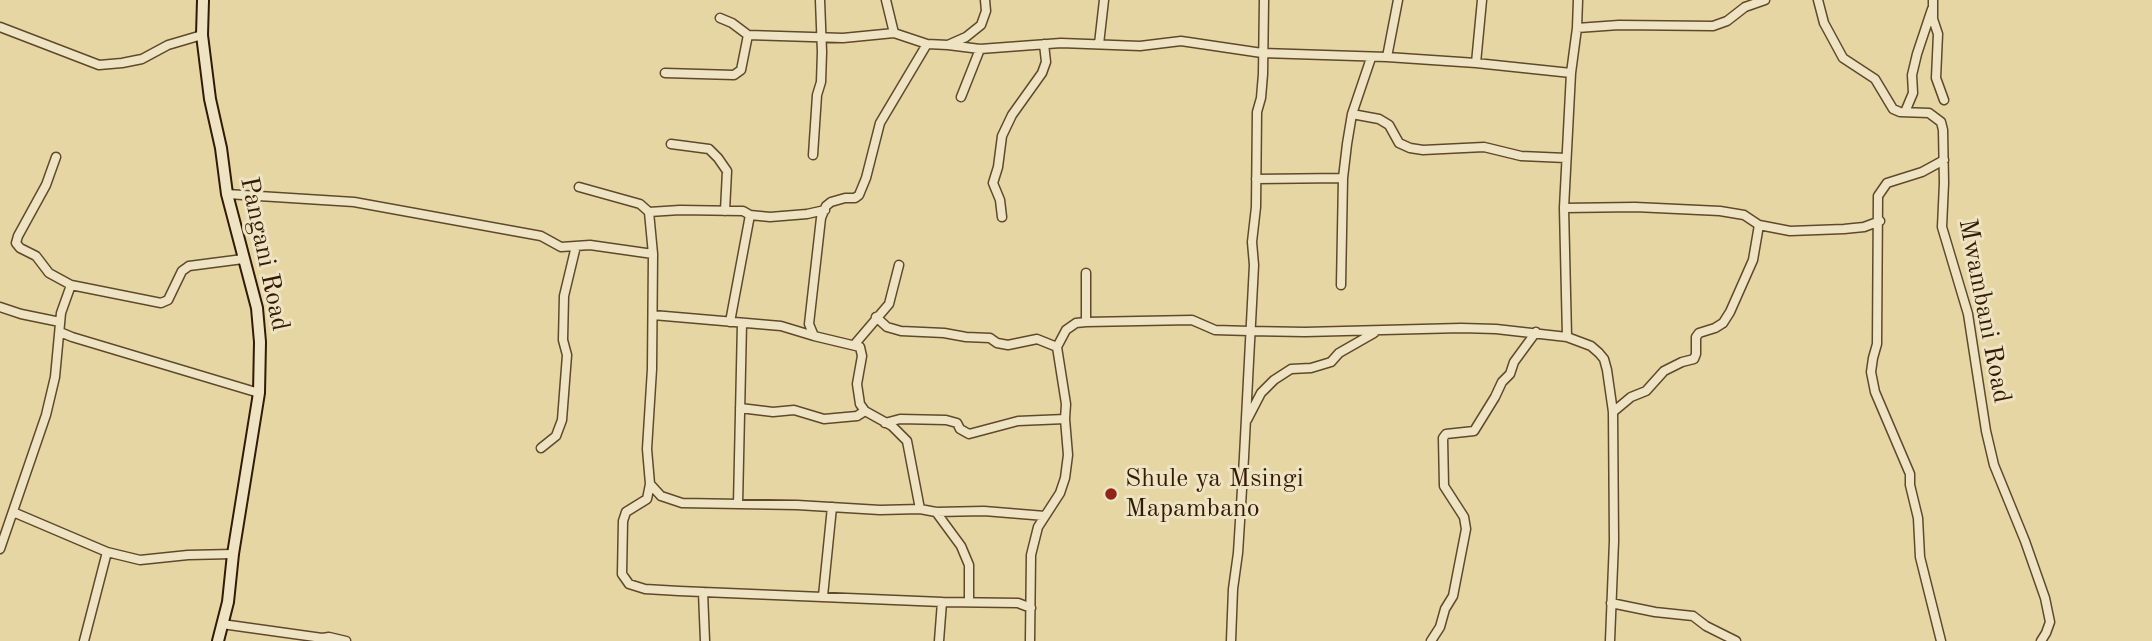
<!DOCTYPE html>
<html>
<head>
<meta charset="utf-8">
<style>
	body { margin:0 }
	canvas { display:block; background:#e5d6a3 }
</style>
</head>
<body>
<canvas width="2152" height="641"></canvas>
<script>
const g = document.querySelector('canvas').getContext('2d');
g.lineJoin = 'round';
const shape = rows => new Path2D(rows.map(r => 'M' + r).join(''));
function strokePath(path, color, width, dash) { g.strokeStyle = color; g.lineWidth = width; g.lineCap = dash ? 'butt' : 'round'; g.setLineDash(dash || []); g.stroke(path); }
function write(font, color, halo, rows, align = 'center') {
  g.font = font + ' "Old Standard TT",serif'; g.lineWidth = 6; g.setLineDash([]); g.textBaseline = 'middle'; g.strokeStyle = halo; g.fillStyle = color; for (const [text, x, y, turn = 0] of rows) {
    g.save(); g.translate(x, y); g.rotate((+turn || 0) * Math.PI / 180); g.textAlign = isNaN(turn) ? turn : align; if (halo) g.strokeText(text, 0, 0); g.fillText(text, 0, 0); g.restore();
  }
}
const street = shape([
	[886,0,894,33],
	[1818,0,1824,23,1843,58,1875,79,1893,109,1900,112,1929,113,1941,122,1943,130,1944,183,1942,227,1968,314,1986,431,1994,465,2025,541,2045,598,2050,622,2046,633,2041,641],
	[1933,0,1933,19,1938,34,1936,78,1944,100],
	[720,18,732,23,748,35,843,38,894,33,927,44,948,45,966,37,981,25,986,11,985,0],
	[0,27,99,65,122,63,142,59,168,45,202,35],
	[1577,28,1619,25,1713,26,1727,21,1745,7,1765,0],
	[1099,44,1104,0],
	[948,45,980,49,1061,43,1140,46,1181,41,1262,53,1387,57,1476,63,1571,73],
	[1387,57,1398,0],
	[1476,63,1482,0],
	[665,73,734,75,741,70,748,35],
	[961,97,980,49],
	[1905,112,1913,93,1912,75,1917,54,1932,9],
	[1352,114,1379,119,1389,125,1399,143,1410,148,1423,150,1484,147,1521,156,1566,158],
	[671,144,709,149,718,158,727,171,725,211],
	[813,155,817,95,821,82,822,52,820,0],
	[56,157,46,185,18,236,16,243,20,248,36,256,49,273,71,285,161,303,168,300,182,271,189,266,243,259],
	[1256,179,1343,178],
	[579,187,640,204,649,212,680,210,743,211,750,215,770,217,807,214,825,210],
	[227,194,354,202,541,236,561,247,590,245,653,254],
	[1564,208,1635,207,1720,211,1744,215,1759,225,1790,231,1844,229,1864,227,1880,221],
	[649,212,653,254,652,369,647,449,650,484,661,496,682,503,797,505,880,510,920,509,936,512,984,511,1045,516],
	[1002,217,1000,200,993,183,998,167,1002,136,1012,115,1042,73,1046,62,1044,44],
	[1341,285,1343,178,1347,144,1352,114,1371,58],
	[0,307,21,314,60,322],
	[653,315,781,326,814,336],
	[876,317,887,327,901,331,944,333,966,337,990,338,997,343,1008,345,1037,339,1057,347],
	[730,322,750,215],
	[1086,322,1086,273],
	[60,332,72,337,259,393],
	[1567,337,1564,208,1571,73,1577,28,1578,0],
	[854,345,889,304,899,265],
	[740,408,773,412,794,410,824,419,857,416,865,411],
	[1613,412,1631,397,1646,391,1664,371,1682,362,1694,359,1696,354,1696,337,1699,333,1715,328,1723,323,1730,312,1753,260,1759,225],
	[1247,420,1261,393,1274,380,1291,369,1311,368,1331,362,1339,353,1374,333],
	[885,423,900,419,946,420,957,423,960,429,969,434,1018,421,1065,419],
	[541,448,556,436,562,420,567,355,563,340,564,296,576,246],
	[650,484,647,499,626,512,623,521,622,574,629,584,645,589,679,591,942,602,1018,603,1031,608],
	[738,504,742,323],
	[920,509,907,441,892,426,865,411,860,404,857,384,862,356,860,347,814,336,809,324,821,218,826,206,831,202,845,198,855,198,859,195,866,178,880,123,927,44],
	[13,512,107,552,140,560,188,555,233,554],
	[936,512,961,546,969,565,969,601],
	[0,549,46,415,55,377,61,313,71,285],
	[703,592,705,641],
	[823,596,832,507],
	[1611,603,1655,612,1693,616,1706,626,1736,641],
	[222,624,322,638,329,637,346,641],
	[84,641,107,552],
	[939,641,942,602],
	[1030,641,1031,555,1038,527,1060,493,1065,478,1068,455,1065,419,1066,404,1057,347,1066,330,1076,323,1086,322,1192,320,1215,330,1249,331,1305,332,1461,328,1496,329,1567,337,1591,346,1599,353,1604,359,1607,370,1613,412,1614,541,1610,641],
	[1231,641,1233,589,1238,553,1244,457,1254,265,1252,242,1256,207,1257,112,1261,98,1263,74,1264,0],
	[1431,641,1440,627,1445,609,1453,596,1466,529,1464,517,1444,486,1443,438,1446,434,1474,431,1495,397,1502,382,1510,374,1514,362,1536,332],
	[1941,641,1920,557,1918,518,1910,485,1910,474,1875,392,1871,372,1873,358,1877,344,1878,196,1887,183,1922,172,1944,160]
]);
const secondary = shape([
	[203,0,202,35,210,99,221,148,227,194,257,308,260,342,259,393,233,554,228,602,218,641]
]);
strokePath(street, '#60492b', 11);
strokePath(secondary, '#331a03', 14);
strokePath(street, '#eee4c3', 8);
strokePath(secondary, '#eee4c3', 10);
for (const [x, y, r, color] of [
	[1111,494,7,"#8f2418"]
]) { const dot = new Path2D(); dot.arc(x, y, r, 0, 2 * Math.PI); g.fillStyle = color; g.fill(dot); strokePath(dot, '#eee4c3', 2.5); }
write('26px', '#331a03', '#eee4c3', [
	["Pangani Road",264,254,78],
	["Mwambani Road",1984,311,79]
]);
write('26px', '#331a03', '#eee4c3', [
	["Shule ya Msingi",1125,479],
	["Mapambano",1125,509]
], 'left');
</script>
</body>
</html>
